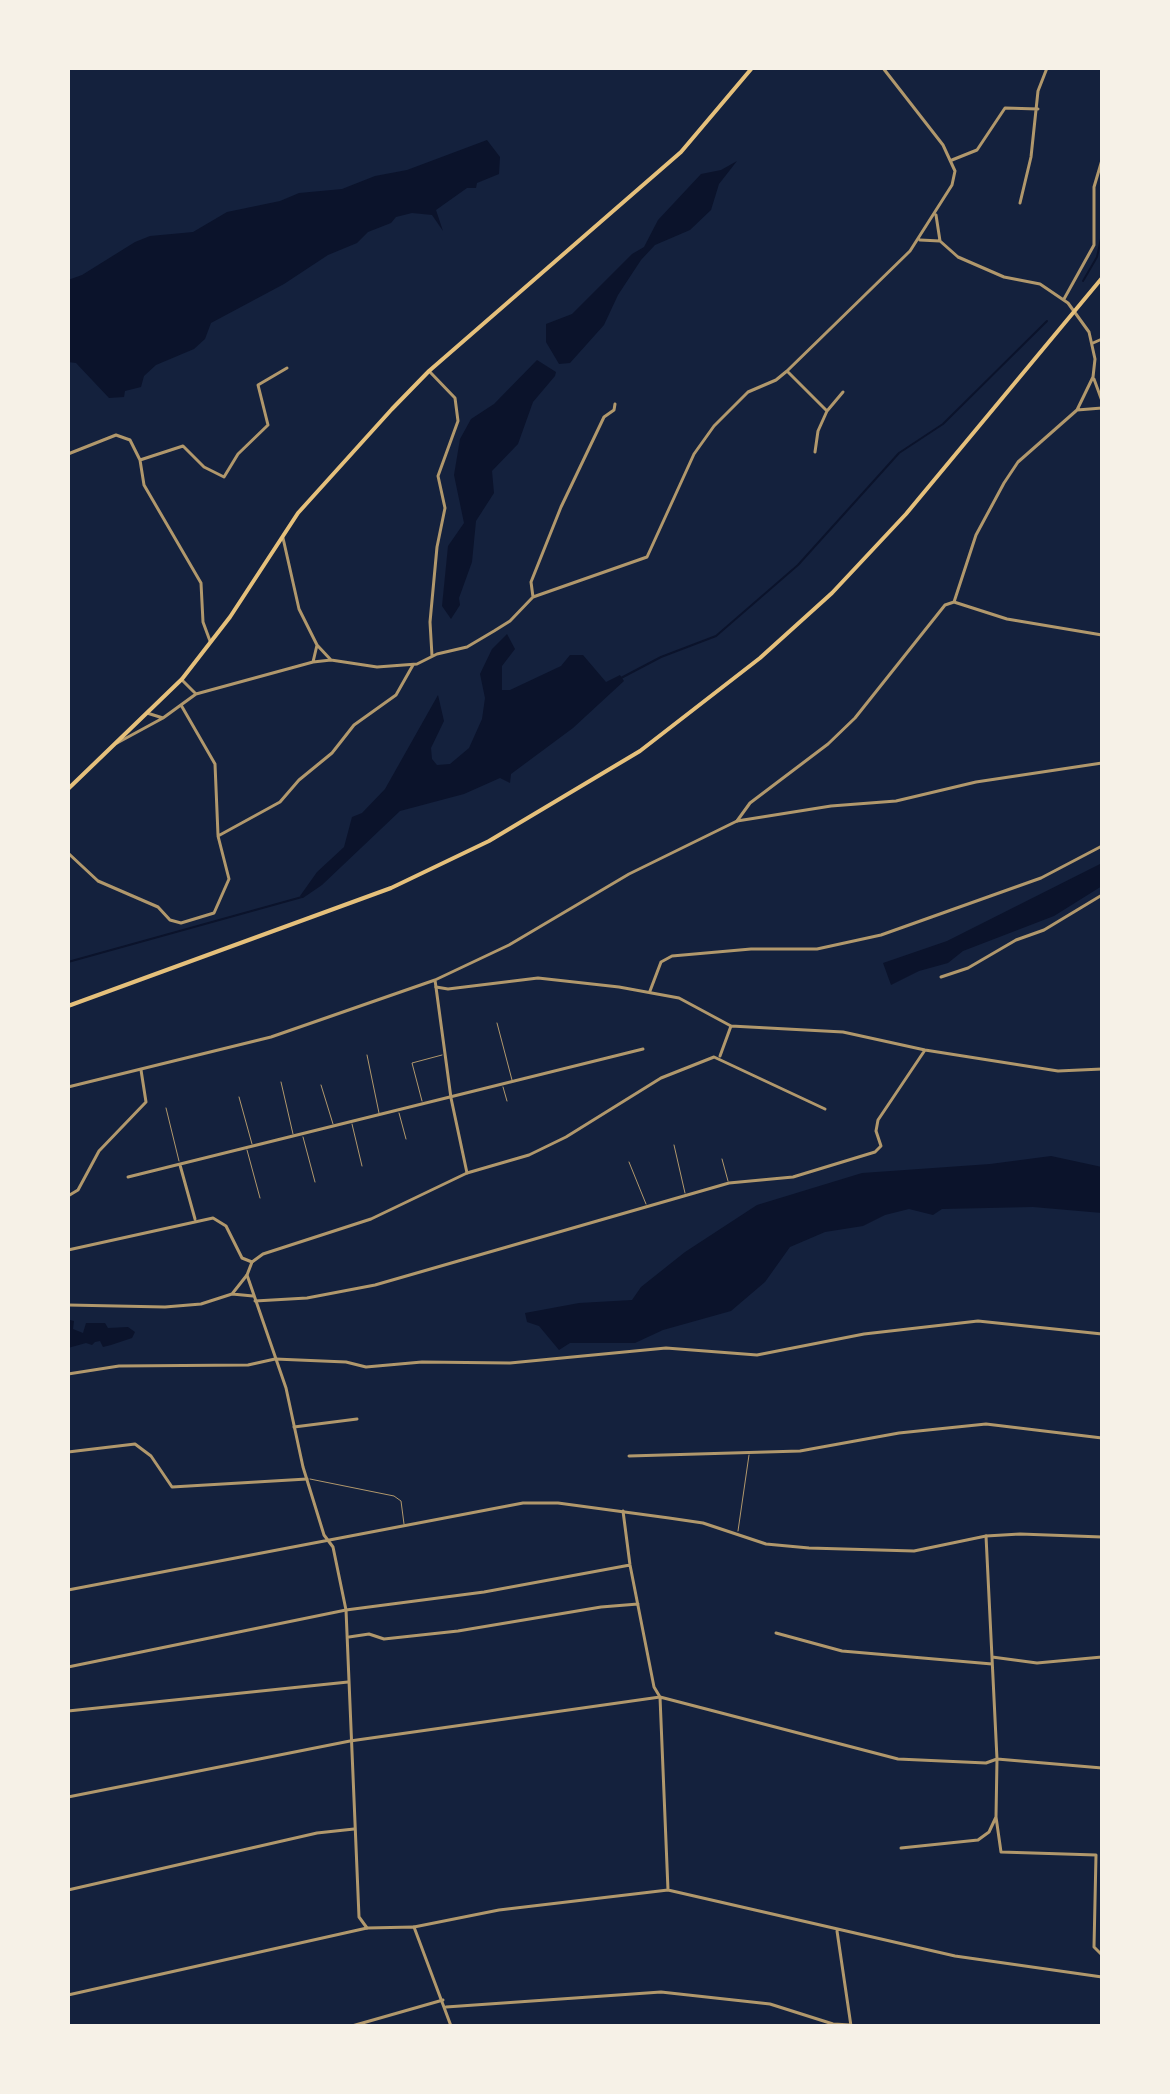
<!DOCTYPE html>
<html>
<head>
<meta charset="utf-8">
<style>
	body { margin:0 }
	#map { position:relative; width:1170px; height:2094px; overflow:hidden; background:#14213d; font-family:Arial,sans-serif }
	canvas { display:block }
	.frame { position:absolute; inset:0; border:70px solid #f6f1e7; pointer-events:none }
</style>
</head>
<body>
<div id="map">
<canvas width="1170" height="2094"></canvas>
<div class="frame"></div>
</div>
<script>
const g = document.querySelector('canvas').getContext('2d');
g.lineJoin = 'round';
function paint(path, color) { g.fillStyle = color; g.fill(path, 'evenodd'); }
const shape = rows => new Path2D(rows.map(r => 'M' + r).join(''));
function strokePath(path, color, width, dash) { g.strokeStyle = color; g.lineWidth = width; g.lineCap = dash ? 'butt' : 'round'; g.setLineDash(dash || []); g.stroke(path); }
paint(shape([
	[487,140,500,157,499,174,477,183,476,188,467,188,436,210,443,231,432,215,412,213,396,217,391,223,368,232,357,243,328,255,284,284,211,323,205,339,194,349,156,365,144,376,141,387,125,391,124,397,109,398,76,363,68,362,68,280,82,275,135,242,150,236,193,232,227,212,280,201,299,193,342,189,375,176,407,170],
	[737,161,719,184,711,210,690,230,655,245,641,260,618,295,604,325,570,363,559,364,546,342,546,324,572,314,632,254,644,247,658,220,701,174,721,170],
	[537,360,556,372,555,376,533,402,518,444,492,471,494,493,476,521,472,562,459,598,460,605,451,619,442,606,448,546,464,523,454,475,460,439,471,419,494,404],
	[507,634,515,649,502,666,502,690,510,690,561,666,570,655,583,655,606,682,620,675,624,681,573,728,511,774,510,783,500,778,464,794,400,811,322,885,303,898,300,896,317,872,344,847,352,817,362,813,385,789,438,695,444,721,431,748,432,759,437,765,450,764,469,748,482,719,485,698,480,674,492,649],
	[1102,863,1102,886,1054,916,963,951,948,963,919,971,891,985,883,963,947,941],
	[1051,1156,1102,1167,1102,1213,1033,1207,942,1209,933,1215,909,1209,885,1215,863,1226,825,1232,790,1247,765,1282,731,1311,663,1330,635,1343,570,1343,559,1350,539,1326,527,1322,525,1313,579,1303,632,1300,641,1287,685,1252,757,1205,862,1173,990,1164],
	[70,1320,74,1321,73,1329,83,1333,86,1323,105,1323,108,1328,128,1327,135,1332,132,1338,111,1345,103,1347,100,1341,95,1342,92,1345,86,1343,68,1348]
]), '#0b132b');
strokePath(shape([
	[1083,281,1097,257,1102,234],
	[621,678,661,657,716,636,798,565,899,453,943,424,1047,321],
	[68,962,302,897]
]), '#0b132b', 2);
strokePath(shape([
	[497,1023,512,1080],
	[367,1055,379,1113],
	[281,1082,293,1134],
	[321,1085,333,1124],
	[503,1087,507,1101],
	[239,1097,252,1144],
	[422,1101,412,1063,442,1055],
	[166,1108,179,1161],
	[399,1113,406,1139],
	[352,1124,362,1166],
	[303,1137,315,1182],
	[674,1145,685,1193],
	[247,1150,260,1198],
	[722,1159,728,1181],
	[629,1162,646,1204],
	[310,1479,394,1496,401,1501,404,1524],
	[738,1531,749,1455]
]), '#b1986c', 1);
strokePath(shape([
	[952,160,977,150,1005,108,1038,109],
	[1020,203,1031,157,1038,91,1047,68],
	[920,240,940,241],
	[1064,299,1094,245,1094,187,1102,160],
	[1093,343,1102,339],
	[787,371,827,411],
	[430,372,455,398,458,421,438,476,445,508,437,547,430,622,432,656],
	[1094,379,1102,401],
	[1077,410,1102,408],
	[815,452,818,431,827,411,843,392],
	[68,454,116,435,130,440,140,460,144,485,201,583,203,622,210,641],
	[140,460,183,446,204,467,224,477,238,454,268,425,258,385,287,368],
	[283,538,299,609,317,645,313,662],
	[533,597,531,582,561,507,604,417,614,410,615,404],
	[954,602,1007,619,1102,635],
	[317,645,331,660],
	[182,680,196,694],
	[181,705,215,764,218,835],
	[147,713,163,718,196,694,313,662,331,660,377,667,417,664,437,654,467,647,494,631,510,621,533,597,647,557,694,454,714,426,748,392,776,380,787,371,910,251,952,185,955,171,943,145,883,68],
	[117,743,163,718],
	[737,821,750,803,828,744,855,718,945,605,954,602,976,535,1004,483,1018,462,1077,410,1093,377,1095,359,1089,332,1068,303,1040,284,1004,277,958,257,940,241,936,215],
	[68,853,98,881,158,907,170,920,181,923,214,913,229,879,218,836,280,802,299,780,332,753,354,725,396,695,413,665],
	[941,977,968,968,1016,940,1044,930,1102,895],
	[436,987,448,989,538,978,619,987,679,998,731,1026,843,1032,925,1050,1058,1071,1102,1069],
	[650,991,661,962,672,956,751,949,817,949,881,935,1041,878,1102,846],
	[720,1056,731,1026],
	[180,1165,195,1219],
	[467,1173,529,1155,566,1137,661,1078,714,1057,825,1109],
	[128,1177,643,1049],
	[68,1196,78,1190,99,1151,146,1102,141,1070],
	[68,1250,213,1218,226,1226,242,1258,252,1262],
	[232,1294,253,1296],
	[255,1301,307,1298,375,1285,729,1183,793,1177,875,1152,881,1146,876,1131,878,1120,925,1050],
	[68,1305,165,1307,201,1304,232,1294,247,1275],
	[68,1374,119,1366,248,1365,275,1359,346,1362,366,1367,422,1362,510,1363,666,1348,757,1355,864,1334,978,1321,1102,1334],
	[294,1427,357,1419],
	[68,1452,135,1444,151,1456,172,1487,307,1479],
	[629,1456,800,1451,899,1433,986,1424,1102,1438],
	[623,1511,630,1565,654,1687,660,1697,668,1890],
	[986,1536,997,1759,996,1817,1001,1852,1096,1855,1094,1947,1102,1955],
	[776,1633,842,1651,992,1664],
	[349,1637,369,1634,384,1639,458,1631,601,1607,638,1604],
	[992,1657,1037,1663,1102,1657],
	[68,1667,346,1610,484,1592,630,1565],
	[68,1711,348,1682],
	[68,1797,350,1741,660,1697,898,1759,986,1763,997,1759,1102,1768],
	[901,1848,978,1840,989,1832,996,1817],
	[68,1890,317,1833,354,1829],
	[414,1927,499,1910,668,1890,955,1956,1102,1977],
	[837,1931,851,2026],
	[68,1995,367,1928],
	[446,2007,661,1992,770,2004,833,2024,851,2025],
	[352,2026,443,2000]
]), '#b1986c', 3);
strokePath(shape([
	[435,980,451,1098,467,1173,371,1219,263,1254,252,1262,247,1275,286,1388,303,1467,324,1535,333,1547,346,1610,359,1917,367,1928,414,1927,451,2026],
	[68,1087,271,1037,435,980,509,945,629,874,737,821,831,806,896,801,976,782,1102,763],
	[68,1590,523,1503,558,1503,669,1518,703,1523,766,1544,809,1548,914,1551,986,1536,1020,1534,1102,1537]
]), '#b1986c', 3);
strokePath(shape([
	[68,789,182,679,230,617,298,513,392,409,429,371,681,152,752,68]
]), '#e5c07b', 4);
strokePath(shape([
	[68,1006,391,888,489,841,640,751,760,658,832,593,906,514,1102,278]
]), '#e5c07b', 4);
</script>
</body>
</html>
